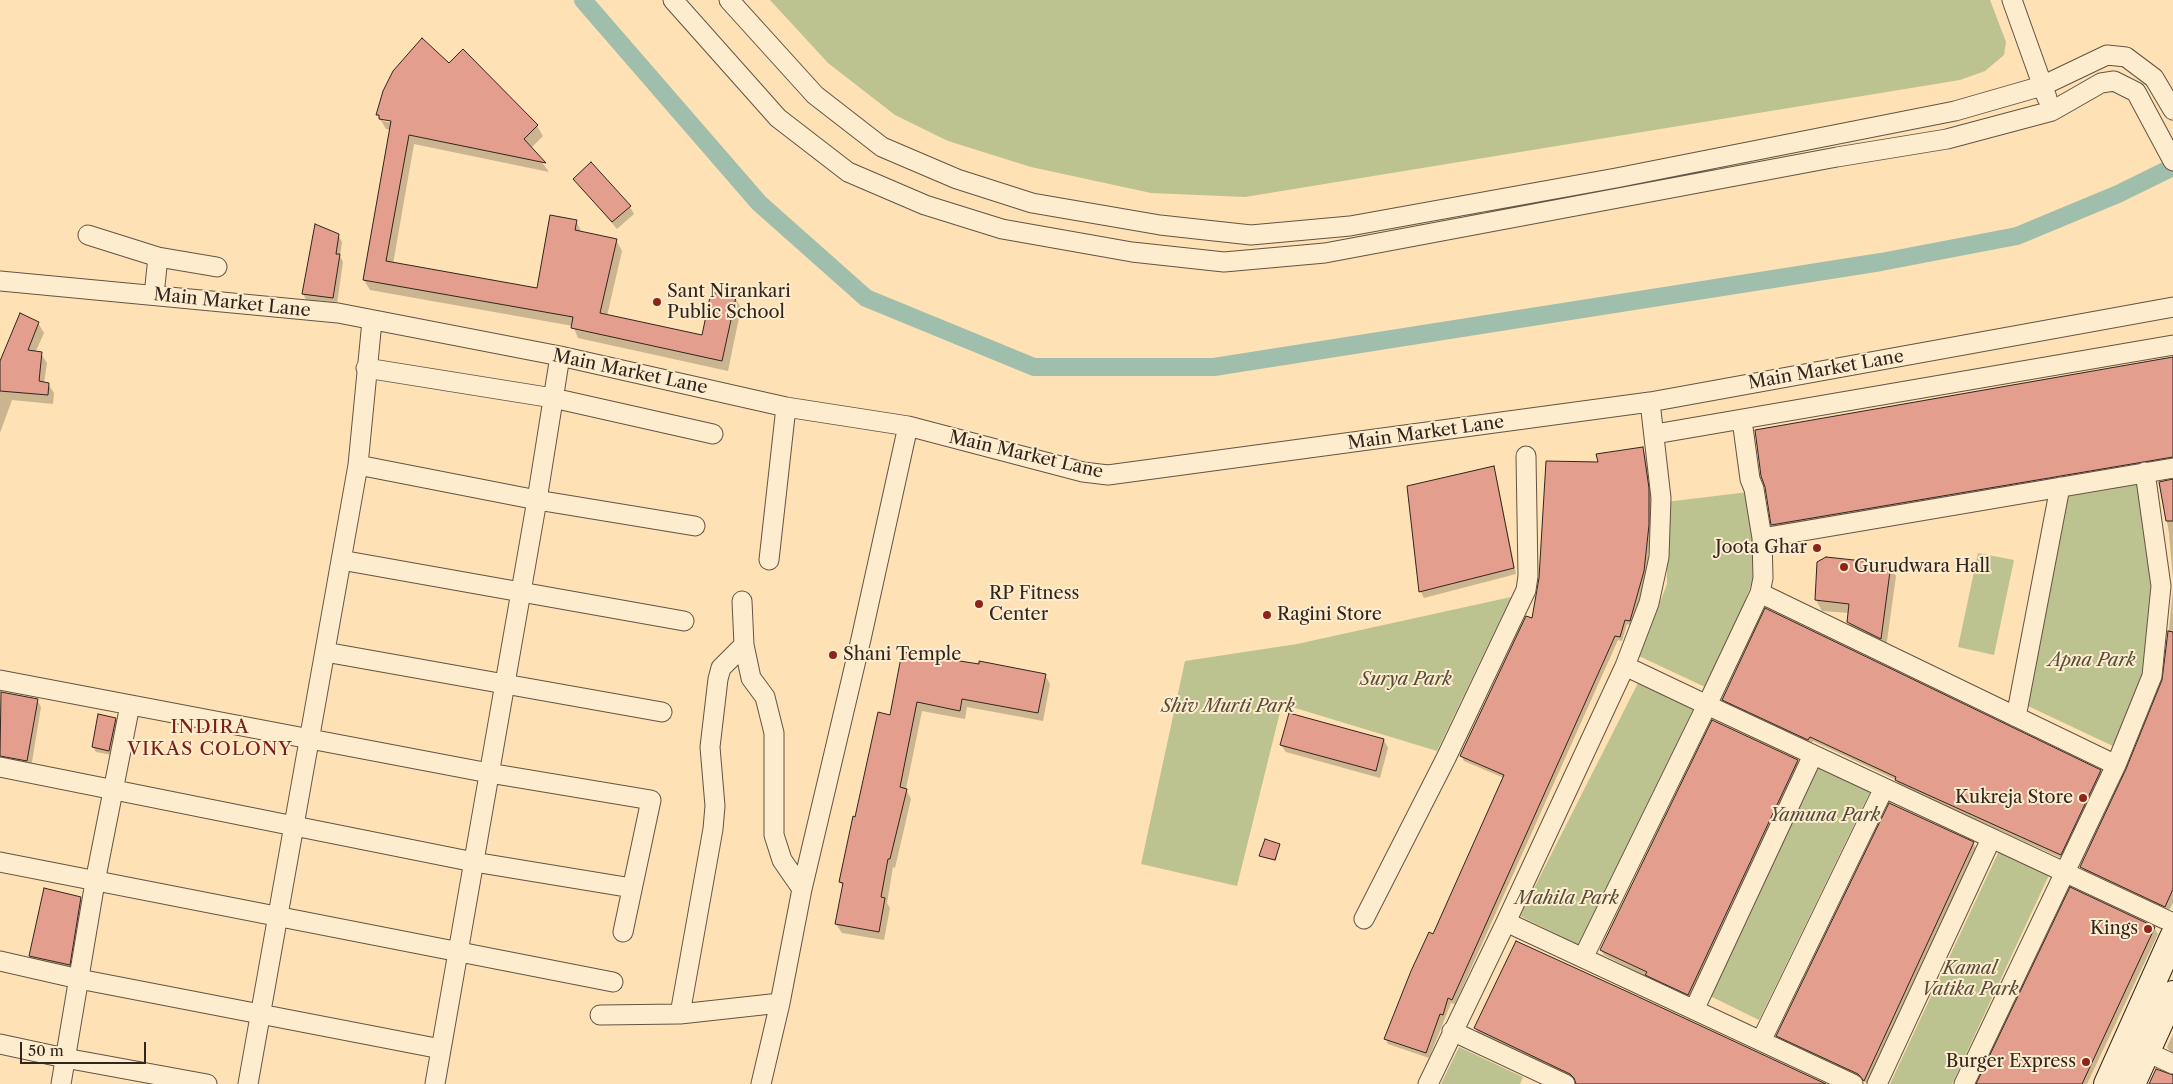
<!DOCTYPE html>
<html>
<head>
<meta charset="utf-8">
<style>
	body { margin:0 }
	#map { position:relative; width:2173px; height:1084px; overflow:hidden; background:#fee1b4; font-family:"Libre Caslon Text",serif }
	canvas { display:block }
	.scale { position:absolute; left:20px; top:1042px; width:126px; height:22px; box-sizing:border-box; border:2px solid #31251f; border-top:0; padding-left:6px; font-size:15px; line-height:18px; white-space:nowrap; color:#31251f; -webkit-text-stroke:4px #feecce; paint-order:stroke }
</style>
</head>
<body>
<div id="map">
<canvas width="2173" height="1084"></canvas>
<div class="scale">50 m</div>
</div>
<script>
const g = document.querySelector('canvas').getContext('2d');
g.lineJoin = 'round';
function paint(path, color) { g.fillStyle = color; g.fill(path, 'evenodd'); }
const shape = rows => new Path2D(rows.map(r => 'M' + r).join(''));
function strokePath(path, color, width, dash) { g.strokeStyle = color; g.lineWidth = width; g.lineCap = dash ? 'butt' : 'round'; g.setLineDash(dash || []); g.stroke(path); }
function write(font, color, halo, rows, align = 'center') {
  g.font = font + ' "Libre Caslon Text",serif'; g.lineWidth = 4; g.setLineDash([]); g.textBaseline = 'middle'; g.strokeStyle = halo; g.fillStyle = color; for (const [text, x, y, turn = 0] of rows) {
    g.save(); g.translate(x, y); g.rotate((+turn || 0) * Math.PI / 180); g.textAlign = isNaN(turn) ? turn : align; if (halo) g.strokeText(text, 0, 0); g.fillText(text, 0, 0); g.restore();
  }
}
paint(shape([
	[770,0,1990,0,2006,42,2004,55,1985,71,1960,80,1245,197,1151,193,1031,167,948,141,895,115,828,63],
	[2139,483,2153,591,2146,675,2115,747,2028,706,2067,494],
	[1748,492,1757,570,1737,621,1705,687,1639,656,1667,584,1666,502],
	[1978,553,2014,560,1994,655,1958,647],
	[1511,597,1437,751,1282,704,1237,886,1141,864,1185,661,1297,644],
	[1638,683,1699,709,1581,946,1520,916],
	[1817,764,1871,790,1759,1020,1708,995],
	[1999,851,2049,875,1952,1084,1890,1084],
	[1459,1047,1523,1077,1520,1084,1441,1084]
]), '#bdc390');
paint(shape([
	[463,51,537,126,543,136,531,148,549,172,414,144,393,264,538,289,576,221,582,233,616,240,622,251,607,316,703,336,735,298,741,308,728,371,578,338,573,326,370,290,364,280,391,130,386,129,378,115,449,65],
	[383,119,397,121,397,124,383,121],
	[574,179,630,207,634,214,617,229],
	[338,235,342,242,340,256,343,262,337,304,307,301,303,294],
	[38,323,44,333,35,353,41,354,47,363,44,383,48,384,54,393,53,404,12,400,0,433,0,365],
	[2173,358,2173,463,1776,531,1772,525],
	[1642,448,1645,453,1651,495,1651,531,1646,577,1632,626,1627,624,1622,641,1618,640,1455,1004,1451,1003,1429,1058,1388,1044,1385,1039,1504,778,1464,761,1461,755,1533,619,1599,463],
	[1493,468,1496,474,1516,574,1424,598,1421,592,1409,487],
	[2173,480,2173,580,2169,533,2160,483],
	[1890,566,1896,576,1886,648,1854,633,1848,622,1849,613,1822,611,1816,600],
	[2173,589,2173,903,2168,912,2085,873,2081,867,2128,770,2164,680],
	[903,653,1045,675,1050,684,1043,721,967,707,965,719,922,711,906,789,911,799,895,868,893,867,887,903,890,908,884,940,842,933,836,924,843,887,840,882,856,818,891,716],
	[2,693,37,700,41,707,31,768,0,764],
	[1723,700,2100,771,2103,776,2063,859,1899,785,1896,780,1813,741,1811,744,1726,705],
	[115,719,118,724,112,755,96,752,93,747],
	[1384,740,1388,748,1380,778,1286,752,1281,745],
	[1797,761,1800,767,1692,1000,1604,955,1601,950],
	[1973,843,1976,848,1867,1084,1862,1079,1780,1041,1778,1036],
	[1279,845,1276,861,1262,857,1261,855],
	[80,898,85,905,74,972,34,963,30,956],
	[2154,928,2158,934,2087,1084,1978,1084],
	[1475,1027,1823,1084,1576,1084,1575,1081,1478,1033],
	[2173,1034,2173,1055,2167,1047]
]), '#0003');
strokePath(shape([
	[583,0,759,203,866,298,1034,367,1214,367,1881,262,2017,236,2118,194,2173,167]
]), '#a0beac', 18);
const building = shape([
	[422,38,449,63,463,49,538,125,524,139,546,163,409,135,386,261,537,288,550,215,577,220,575,230,617,239,600,313,702,335,711,292,736,297,722,361,571,328,573,317,363,280,391,121,379,119,379,115,376,115,383,91,393,71,422,38],
	[591,162,631,206,612,222,573,179,591,162],
	[315,224,339,234,336,254,340,254,333,298,302,294,315,224],
	[20,313,39,322,28,350,42,352,39,381,49,383,48,395,0,391,0,361,20,313],
	[2173,357,2173,457,1771,525,1765,487,1761,476,1755,430,2173,357],
	[1643,447,1649,488,1649,525,1644,571,1630,621,1625,620,1620,637,1615,636,1452,1000,1448,998,1443,1015,1440,1014,1426,1053,1384,1039,1411,971,1429,932,1433,934,1504,775,1460,756,1526,616,1532,618,1539,578,1546,461,1598,462,1596,454,1643,447],
	[1494,466,1514,568,1419,592,1407,486,1494,466],
	[2173,479,2173,521,2166,521,2159,482,2173,479],
	[1826,557,1891,564,1881,639,1847,622,1849,604,1815,600,1817,562,1826,557],
	[1765,608,2101,770,2061,855,1895,780,1896,777,1810,737,1808,740,1722,700,1765,608],
	[2168,631,2173,632,2173,889,2165,907,2080,867,2126,769,2162,680,2168,631],
	[902,652,979,664,979,661,1046,674,1038,713,962,699,960,711,917,702,900,787,907,789,890,859,888,859,881,897,885,898,879,932,835,924,843,883,839,882,853,816,855,817,878,712,890,715,902,652],
	[1,692,38,699,27,761,0,756,1,692],
	[1289,713,1384,739,1376,771,1280,745,1289,713],
	[98,714,116,718,109,751,92,747,98,714],
	[1712,720,1798,760,1688,995,1645,975,1647,972,1600,950,1712,720],
	[1889,803,1974,842,1864,1081,1858,1074,1776,1036,1889,803],
	[1265,839,1280,844,1275,860,1259,856,1265,839],
	[2070,887,2155,927,2082,1084,1976,1084,2070,887],
	[44,888,81,897,70,965,29,956,44,888],
	[1516,941,1628,992,1826,1084,1576,1084,1574,1078,1570,1074,1474,1028,1516,941],
	[2156,1069,2173,1075,2173,1084,2149,1084,2156,1069]
]);
paint(building, '#e49e8d');
strokePath(building, '#31251f', 1);
const street = shape([
	[673,0,778,118,848,172,925,205,1002,229,1132,252,1224,262,1325,253,1837,157,1947,139,2052,111,2101,83,2114,81,2136,92,2173,161],
	[729,0,815,95,882,147,957,179,1032,203,1160,225,1251,235,1350,226,1616,178,1955,111,2042,86,2107,55,2126,57,2154,78,2173,110],
	[2012,0,2047,98],
	[88,235,158,257,154,295],
	[158,257,217,267],
	[0,281,338,313,560,356,786,407,908,426,1083,472,1108,475,1650,402,2173,307],
	[366,368,553,398,713,434],
	[1742,420,1750,479,1754,489,1762,538,1763,578,1760,593,1707,705,2173,923],
	[1655,434,2173,345],
	[358,465,537,500,695,526],
	[1762,538,2173,468],
	[341,560,684,621],
	[769,560,786,407],
	[1760,593,2116,765],
	[744,645,751,678,765,697,774,733,774,835,782,860,802,889],
	[325,652,662,712],
	[0,680,489,773,651,800,623,932],
	[2016,717,2060,487],
	[0,767,474,862,632,888],
	[0,862,613,982],
	[1364,919,1446,758,1526,590,1528,576,1526,456],
	[1506,922,1853,1084],
	[1583,958,1707,705,1625,666],
	[0,961,79,979,441,1049],
	[1694,1010,1813,755],
	[680,1014,713,829,715,806,710,747,718,679,721,668,744,645,742,601],
	[600,1015,680,1014,780,1003],
	[1452,1031,1565,1084],
	[1761,1041,1884,788],
	[0,1044,65,1058,207,1084],
	[2147,1052,2173,1064],
	[61,1084,95,882,130,705],
	[248,1084,358,465,372,321],
	[435,1084,537,500,560,356],
	[761,1084,780,1003,802,889,861,639,908,426],
	[1428,1084,1506,922,1625,666,1649,603,1659,557,1661,498,1650,402],
	[1877,1084,1991,839],
	[1964,1084,2116,765,2152,676,2161,586,2145,472]
]);
const secondary = shape([
	[2107,1084,2173,937],
	[2132,1084,2173,994]
]);
strokePath(street, '#645444', 21);
strokePath(secondary, '#31251f', 28);
strokePath(street, '#feecce', 19);
strokePath(secondary, '#feecce', 26);
for (const [x, y, r, color] of [
	[657,302,5,"#8f2418"],
	[1817,548,5,"#8f2418"],
	[1844,567,5,"#8f2418"],
	[979,604,5,"#8f2418"],
	[1267,615,5,"#8f2418"],
	[833,655,5,"#8f2418"],
	[2083,798,5,"#8f2418"],
	[2148,929,5,"#8f2418"],
	[2086,1062,5,"#8f2418"]
]) { const dot = new Path2D(); dot.arc(x, y, r, 0, 2 * Math.PI); g.fillStyle = color; g.fill(dot); strokePath(dot, '#feecce', 2); }
write('18px', '#31251f', '#feecce', [
	["Sant Nirankari",667,292],
	["Public School",667,313],
	["Joota Ghar",1807,548,"right"],
	["Gurudwara Hall",1854,567],
	["RP Fitness",989,594],
	["Center",989,615],
	["Ragini Store",1277,615],
	["Shani Temple",843,655],
	["Kukreja Store",2073,798,"right"],
	["Kings",2138,929,"right"],
	["Burger Express",2076,1062,"right"]
], 'left');
write('18px', '#31251f', '#feecce', [
	["Main Market Lane",232,303,6],
	["Main Market Lane",1826,370,-10],
	["Main Market Lane",630,372,12],
	["Main Market Lane",1426,433,-8],
	["Main Market Lane",1026,455,13]
]);
write('italic 18px', '#544c3b', '#feecce', [
	["Apna Park",2092,661],
	["Surya Park",1406,680],
	["Shiv Murti Park",1228,707],
	["Yamuna Park",1825,816],
	["Mahila Park",1567,899],
	["Kamal",1970,969],
	["Vatika Park",1970,990]
]);
g.letterSpacing = '1px';
write('19px', '#7a1f14', '#feecce', [
	["INDIRA",210,728],
	["VIKAS COLONY",210,750]
]);
g.letterSpacing = '0px';
</script>
</body>
</html>
